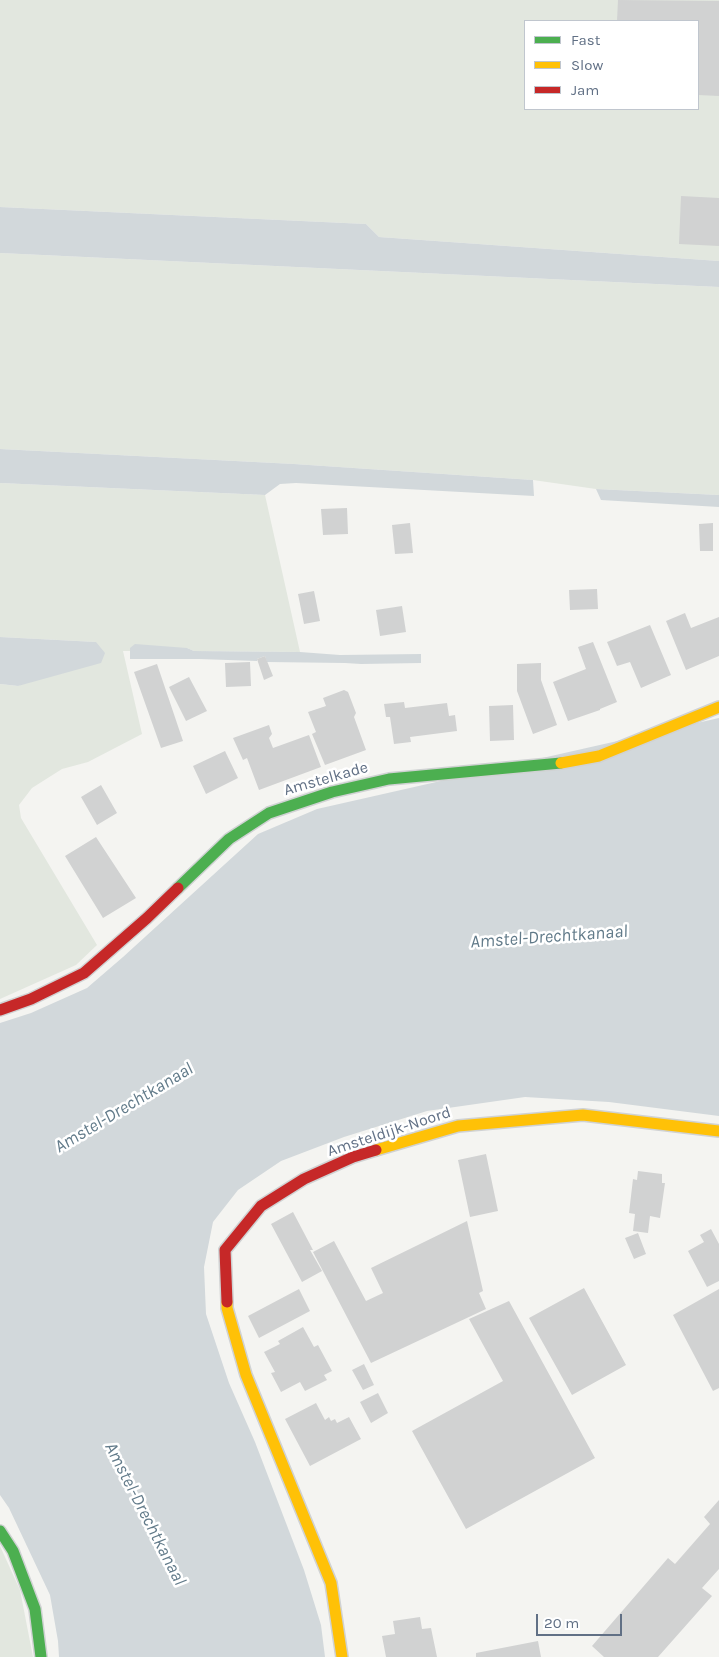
<!DOCTYPE html>
<html>
<head>
<meta charset="utf-8">
<style>
	body { margin:0 }
	#map { position:relative; width:719px; height:1657px; overflow:hidden; background:#f4f4f1; font-family:Karla,sans-serif }
	canvas { display:block }
	.legend { position:absolute; left:524px; top:20px; width:175px; height:90px; box-sizing:border-box; background:#fff; border:1px solid #c0c6ce; margin:0; padding:6px 9px; list-style:none; font-size:15px; color:#617085 }
	.legend li { display:flex; align-items:center; gap:10px; height:25px }
	.legend b { width:25px; border:1px solid #c0c6ce }
	.scale { position:absolute; left:536px; top:1614px; width:86px; height:22px; box-sizing:border-box; border:2px solid #617085; border-top:0; padding-left:6px; font-size:15px; line-height:18px; white-space:nowrap; color:#617085; -webkit-text-stroke:4px #fff; paint-order:stroke }
</style>
</head>
<body>
<div id="map">
<canvas width="719" height="1657"></canvas>
<ul class="legend">
<li><b style="height:6px;background:#4caf50"></b>Fast</li>
<li><b style="height:6px;background:#ffc107"></b>Slow</li>
<li><b style="height:6px;background:#c62828"></b>Jam</li>
</ul>
<div class="scale">20 m</div>
</div>
<script>
const g = document.querySelector('canvas').getContext('2d');
g.lineJoin = 'round';
function paint(path, color) { g.fillStyle = color; g.fill(path, 'evenodd'); }
const shape = rows => new Path2D(rows.map(r => 'M' + r).join(''));
function strokePath(path, color, width, dash) { g.strokeStyle = color; g.lineWidth = width; g.lineCap = dash ? 'butt' : 'round'; g.setLineDash(dash || []); g.stroke(path); }
function write(font, color, halo, rows, align = 'center') {
  g.font = font + ' Karla,sans-serif'; g.lineWidth = 5; g.setLineDash([]); g.textBaseline = 'middle'; g.strokeStyle = halo; g.fillStyle = color; for (const [text, x, y, turn = 0] of rows) {
    g.save(); g.translate(x, y); g.rotate((+turn || 0) * Math.PI / 180); g.textAlign = isNaN(turn) ? turn : align; if (halo) g.strokeText(text, 0, 0); g.fillText(text, 0, 0); g.restore();
  }
}
paint(shape([
	[0,0,719,0,719,261,379,237,366,224,0,207],
	[525,21,698,21,698,109,525,109],
	[0,253,719,287,719,495,596,489,533,480,294,464,0,449],
	[0,483,265,495,300,652,194,651,187,648,130,648,130,651,123,651,142,734,88,762,62,769,32,788,19,805,21,818,97,945,76,965,0,999,0,684,18,686,96,642,0,637],
	[0,1546,20,1590,33,1657,0,1657]
]), '#e2e7df');
paint(shape([
	[0,207,366,224,379,237,719,261,719,287,0,253],
	[0,449,294,464,533,480,534,496,296,483,280,484,265,495,0,483],
	[596,489,719,495,719,507,601,500],
	[0,637,96,642,105,653,101,663,18,686,0,684],
	[135,644,187,648,194,651,300,652,340,655,421,654,421,663,361,664,345,663,267,662,265,656,257,659,257,661,199,659,130,659,130,648],
	[719,718,719,1116,609,1102,525,1097,427,1111,344,1137,281,1161,238,1190,213,1222,204,1267,206,1314,229,1383,255,1442,304,1570,321,1625,325,1657,59,1657,58,1641,50,1595,9,1508,0,1495,0,1023,31,1013,87,988,123,957,258,834,317,809]
]), '#d2d8db');
paint(shape([
	[618,0,719,1,719,96,698,95,698,21,617,21],
	[681,196,719,198,719,246,679,244],
	[347,508,348,534,323,535,321,509],
	[410,523,413,553,395,554,392,525],
	[713,523,713,551,700,551,699,524],
	[597,589,598,609,570,610,569,590],
	[314,591,320,621,304,624,298,594],
	[402,606,406,632,380,636,376,610],
	[685,613,691,628,719,617,719,656,686,670,666,621],
	[650,625,671,675,641,688,630,662,617,666,607,642],
	[593,642,617,702,600,709,600,710,568,721,553,682,586,669,578,647],
	[265,656,273,676,264,680,257,659],
	[250,662,251,686,226,687,225,663],
	[541,663,541,680,557,725,533,734,517,691,517,664],
	[157,664,183,741,161,748,134,672],
	[189,677,207,711,186,721,169,687],
	[344,690,348,692,356,713,354,717,366,750,325,765,312,734,316,732,308,712,326,706,323,698],
	[404,702,405,708,447,703,449,716,455,715,457,731,410,737,411,742,394,744,390,717,386,717,384,704],
	[513,705,514,740,490,741,489,706],
	[269,725,272,734,269,738,273,748,309,735,321,767,259,790,247,758,243,760,233,738],
	[225,751,238,778,206,794,193,766],
	[101,785,117,813,97,825,81,797],
	[96,837,136,898,103,918,65,856],
	[486,1154,498,1211,470,1217,458,1160],
	[638,1171,662,1174,662,1183,665,1183,660,1218,650,1216,648,1233,633,1231,635,1214,629,1213,633,1179,637,1180],
	[293,1212,313,1250,310,1250,322,1271,302,1282,271,1224],
	[467,1221,483,1291,479,1293,486,1309,371,1363,313,1252,334,1241,366,1301,383,1293,371,1268],
	[711,1229,719,1244,719,1281,707,1287,688,1251,704,1242,700,1235],
	[638,1233,646,1254,634,1259,625,1238],
	[584,1288,626,1365,572,1395,529,1318],
	[299,1289,310,1311,259,1338,248,1316],
	[719,1289,719,1388,713,1391,673,1315],
	[509,1301,595,1458,466,1529,412,1431,503,1381,469,1319],
	[303,1327,314,1347,318,1345,332,1371,324,1375,327,1380,305,1391,300,1382,281,1392,271,1373,275,1372,264,1352,280,1344,278,1341],
	[364,1364,374,1385,363,1390,352,1370],
	[378,1393,388,1413,371,1423,360,1402],
	[316,1403,325,1420,329,1417,331,1421,335,1419,337,1423,349,1417,361,1439,310,1466,285,1419],
	[719,1500,719,1569,702,1588,712,1596,658,1657,604,1657,592,1646,668,1558,675,1564,710,1524,704,1517],
	[420,1617,422,1629,431,1628,437,1657,386,1657,382,1636,395,1634,393,1621],
	[538,1641,541,1657,476,1657,476,1653]
]), '#d1d2d2');
const fast = shape([
	[178,888,229,839,269,813,332,792,389,779,561,763],
	[0,1531,13,1551,35,1609,41,1657]
]);
const slow = shape([
	[561,763,599,756,719,707],
	[376,1150,458,1126,583,1115,719,1131],
	[227,1302,227,1308,246,1375,331,1583,342,1657]
]);
const jam = shape([
	[0,1010,31,999,84,973,147,918,178,888],
	[227,1302,225,1250,261,1206,304,1179,353,1157,376,1150]
]);
strokePath(fast, '#d0d2d3', 14);
strokePath(slow, '#d0d2d3', 14);
strokePath(jam, '#d0d2d3', 14);
strokePath(fast, '#4caf50', 11);
strokePath(slow, '#ffc107', 11);
strokePath(jam, '#c62828', 11);
write('16px', '#617085', '#fff', [
	["Amstelkade",326,779,-16],
	["Amsteldijk-Noord",389,1132,-18]
]);
write('italic 18px', '#617a89', '#fff', [
	["Amstel-Drechtkanaal",549,937,-4],
	["Amstel-Drechtkanaal",124,1108,-31],
	["Amstel-Drechtkanaal",145,1514,63]
]);
</script>
</body>
</html>
